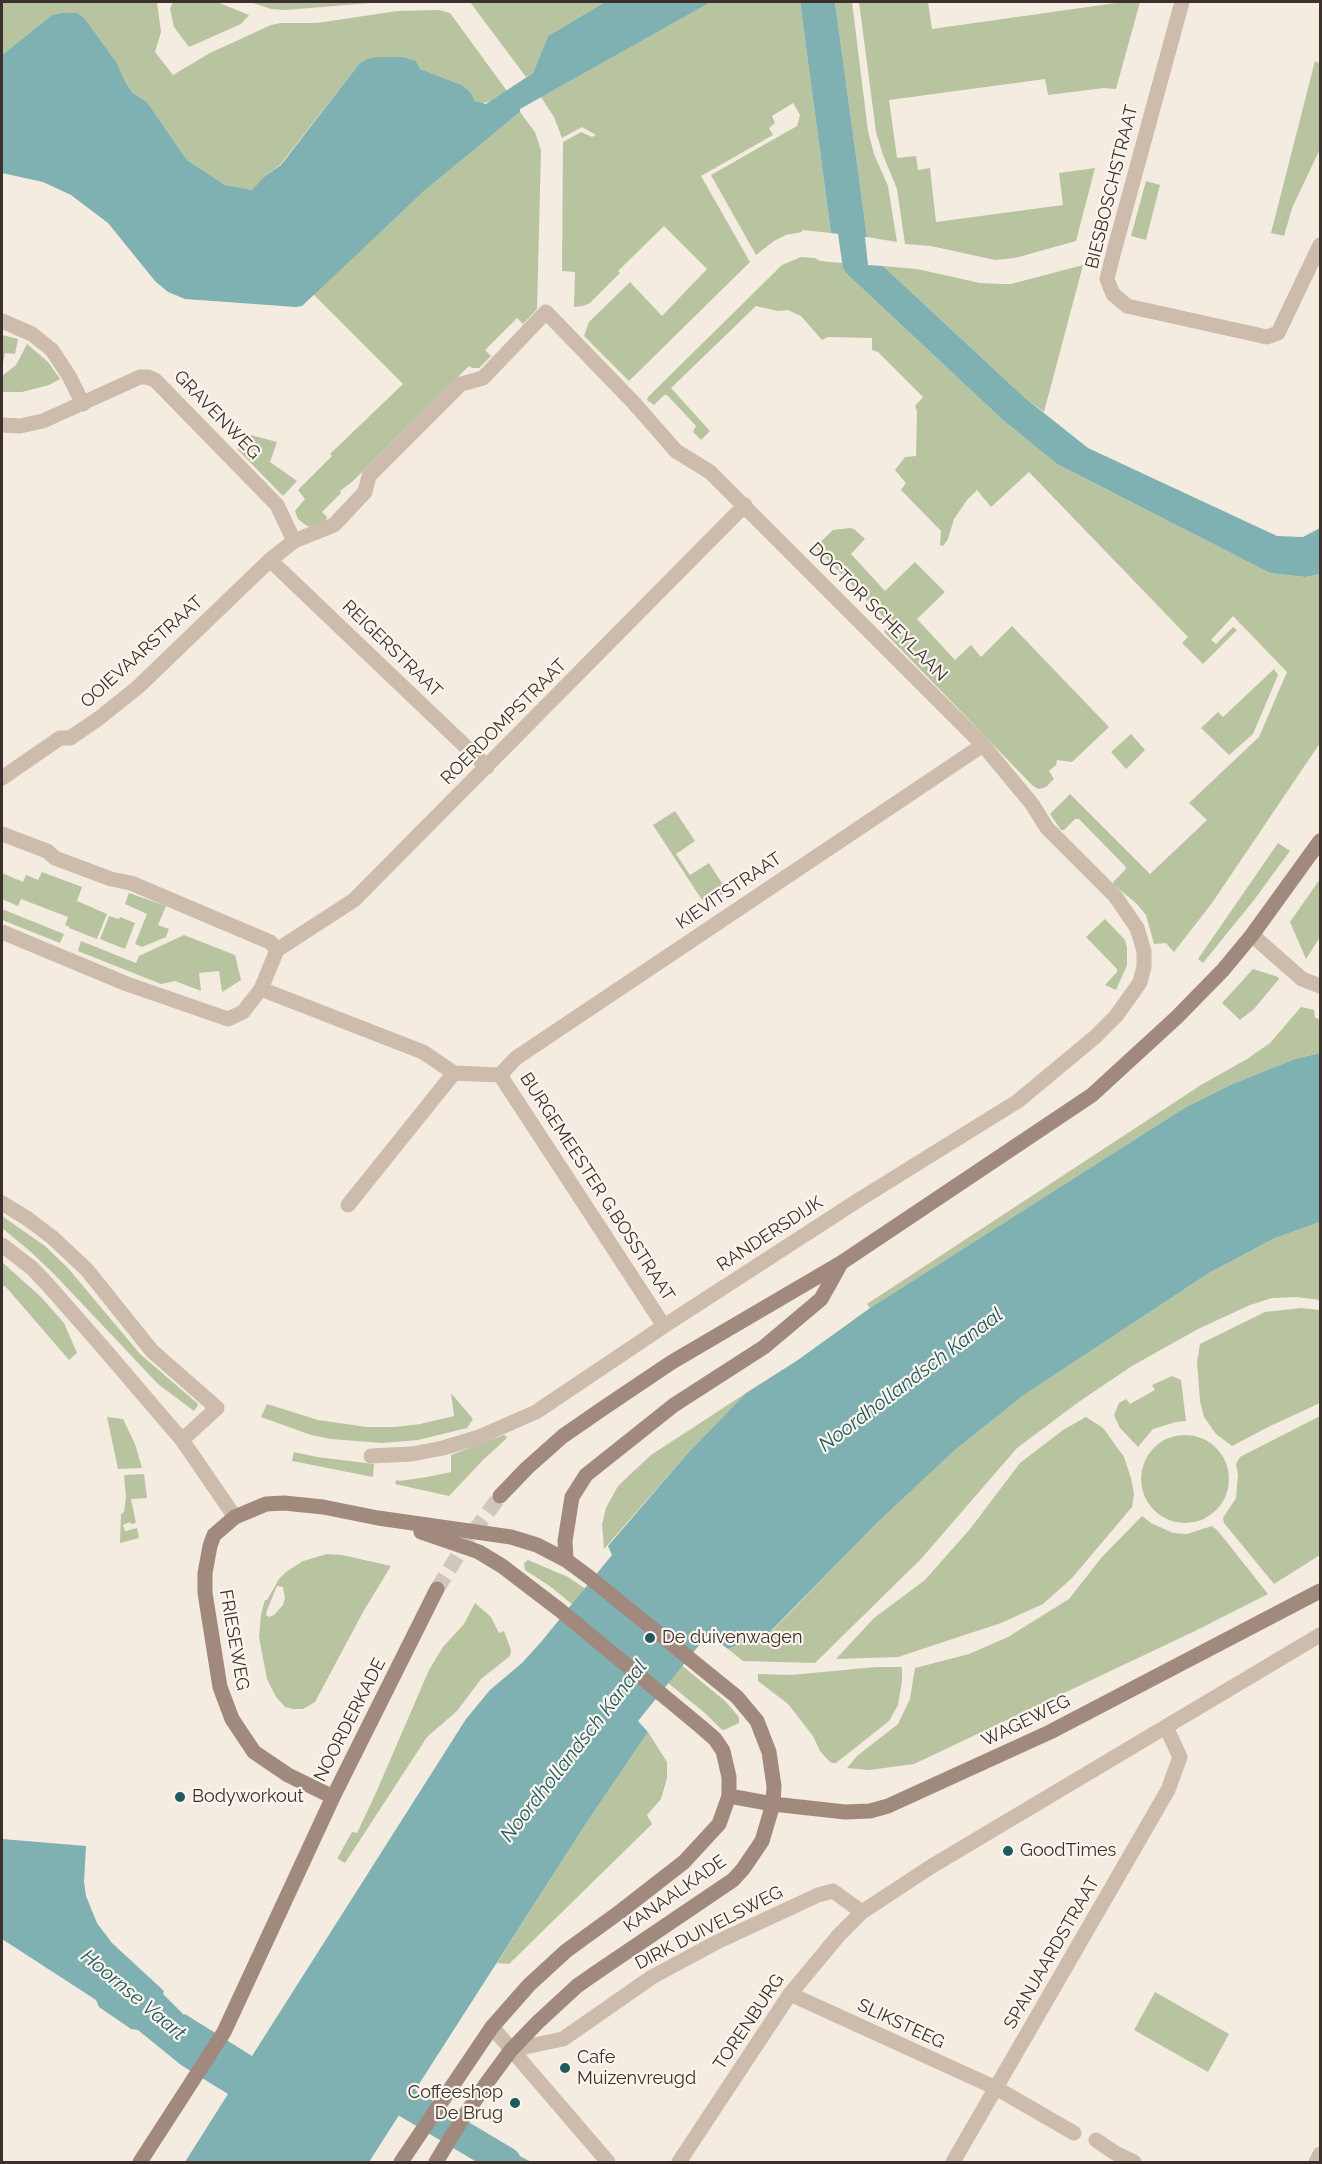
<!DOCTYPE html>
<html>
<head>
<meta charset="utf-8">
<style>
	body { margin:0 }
	#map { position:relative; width:1322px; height:2164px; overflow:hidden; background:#f4ebe1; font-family:Raleway,sans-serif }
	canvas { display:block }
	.frame { position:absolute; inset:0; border:3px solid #3b302b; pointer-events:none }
</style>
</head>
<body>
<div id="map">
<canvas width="1322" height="2164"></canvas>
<div class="frame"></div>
</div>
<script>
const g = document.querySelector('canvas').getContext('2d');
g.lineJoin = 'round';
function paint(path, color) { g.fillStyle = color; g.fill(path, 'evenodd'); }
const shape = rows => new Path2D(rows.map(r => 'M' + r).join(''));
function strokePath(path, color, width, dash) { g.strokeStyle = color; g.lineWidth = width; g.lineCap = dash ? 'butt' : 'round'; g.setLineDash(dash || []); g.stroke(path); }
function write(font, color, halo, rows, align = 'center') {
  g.font = font + ' Raleway,sans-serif'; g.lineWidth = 4.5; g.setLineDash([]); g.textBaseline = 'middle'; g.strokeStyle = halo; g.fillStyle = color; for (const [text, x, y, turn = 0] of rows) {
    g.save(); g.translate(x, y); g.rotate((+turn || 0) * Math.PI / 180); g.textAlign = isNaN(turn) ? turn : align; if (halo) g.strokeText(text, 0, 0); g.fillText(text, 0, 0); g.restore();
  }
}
paint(shape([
	[2,2,157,2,161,32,155,52,173,75,210,53,271,25,281,23,317,23,397,11,439,10,450,13,507,91,494,100,481,104,475,101,471,93,462,85,420,69,416,61,359,64,280,165,264,177,253,190,244,189,225,185,187,160,147,102,133,93,126,83,117,63,85,19,78,13,61,13,52,15,2,55],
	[173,2,217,2,249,15,241,24,189,47,174,27,170,9],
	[250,2,382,2,286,10,271,9],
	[470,2,605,2,548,36,533,73,526,77],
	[711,2,800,2,831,233,802,230,802,232,786,235,774,241,756,255,711,175,797,126,800,115,793,103,772,116,775,123,769,128,773,135,701,176,750,262,629,381,584,336,589,322,630,282,662,316,707,269,664,226,618,271,620,273,590,303,583,306,574,307,575,272,562,271,563,142,581,132,592,137,596,135,582,127,562,138,554,117,541,97],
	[835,2,852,2,868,131,874,154,888,186,897,242,867,237],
	[859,2,928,2,932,29,1123,2,1140,2,1116,89,1104,88,1048,95,1045,79,889,100,897,158,916,156,918,170,930,168,936,222,1063,205,1059,173,1095,168,1076,241,1015,258,995,260,931,246,905,244,897,189,883,155,876,132],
	[1315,61,1320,64,1320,149,1292,208,1284,236,1271,233],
	[520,112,535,132,541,150,537,309,523,324,517,318,485,350,491,356,479,368,472,368,469,366,353,481,340,491,341,493,322,512,327,517,325,522,313,527,307,526,298,519,295,511,305,499,298,490,332,456,330,454,403,384,313,294,424,191],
	[1146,181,1160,185,1146,240,1131,236],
	[801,257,815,258,820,261,842,263,847,274,1004,421,1057,464,1270,573,1305,577,1320,574,1320,743,1212,903,1174,952,1166,943,1154,944,1146,915,1137,904,1113,884,1114,881,1126,869,1125,866,1079,819,1075,819,1064,830,1061,830,1050,814,1070,794,1150,874,1207,820,1189,803,1259,737,1287,672,1233,616,1211,640,1216,644,1233,627,1237,630,1203,664,1182,643,1188,637,1029,472,991,507,977,490,967,500,954,519,948,539,943,546,940,545,941,531,901,490,906,483,895,470,905,457,916,456,917,411,915,406,923,397,878,352,872,350,872,338,828,337,822,340,801,316,788,310,778,311,756,306,671,388,710,431,701,440,693,432,696,426,667,395,664,395,654,405,647,400,648,397,782,265],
	[1083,265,1044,412,1025,398,883,266,917,269,980,283,1001,284,1011,284],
	[2,335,18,339,15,354,5,353,2,368],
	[27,344,48,362,60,379,49,385,22,392,2,392,2,376,16,365],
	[251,435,277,442,270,462,297,481,283,496,237,449],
	[850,528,854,529,865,539,851,554,885,591,915,562,945,592,917,619,955,660,971,645,981,657,1012,626,1109,727,1072,762,1057,760,1056,765,1049,771,1054,779,1046,787,1039,789,1033,786,884,632,889,623,815,547,833,530],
	[1274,669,1278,675,1253,734,1229,755,1201,728,1218,712,1223,717],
	[1131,734,1145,750,1126,769,1111,752],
	[675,811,695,841,676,854,690,875,709,863,727,891,717,898,713,892,702,900,653,825],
	[1278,843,1290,851,1254,900,1203,963,1198,959],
	[42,872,82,887,77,901,107,914,97,939,69,928,70,927,65,925,68,917,21,899,18,906,2,899,2,873,23,882,26,875,38,880],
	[1320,879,1320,937,1306,959,1290,922],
	[129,893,166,906,158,925,169,929,166,937,142,947,135,944,147,914,125,904],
	[2,909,64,934,60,943,2,920],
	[109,916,119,919,120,917,135,923,125,949,100,939],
	[1105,919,1125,940,1127,948,1127,965,1116,990,1105,985,1117,972,1117,969,1086,937],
	[184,935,235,955,241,980,222,992,219,971,199,973,201,991,175,981,161,984,78,951,81,941,136,963,139,956],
	[1253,969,1278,977,1279,979,1254,1009,1240,1020,1222,1003],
	[1301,1007,1314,1010,1315,1018,1320,1019,1320,1053,1295,1059,1230,1085,1186,1107,870,1308,867,1304,1201,1085,1247,1059,1270,1043],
	[2,1216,45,1246,68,1268,140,1354,197,1403,198,1405,194,1411,158,1384,54,1274,31,1252,2,1228],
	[1320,1222,1320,1300,1297,1297,1272,1298,1250,1305,1198,1329,1132,1366,1080,1401,1017,1448,921,1559,815,1663,743,1661,728,1649,770,1633,880,1520,955,1450,1024,1395,1209,1273,1275,1238],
	[2,1262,41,1297,64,1323,77,1353,69,1360,6,1287,2,1285],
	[1301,1308,1320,1310,1320,1403,1268,1427,1232,1446,1216,1434,1204,1417,1200,1401,1197,1362,1200,1344,1265,1312],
	[1172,1376,1181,1380,1186,1421,1176,1422,1153,1429,1138,1447,1120,1428,1114,1415,1119,1403,1126,1399,1130,1404,1155,1390,1152,1385],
	[451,1393,473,1419,467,1428,418,1440,382,1443,331,1439,311,1435,261,1417,267,1404,318,1420,367,1427,395,1427,420,1424,454,1416],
	[746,1393,687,1454,604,1549,602,1524,606,1508,618,1486,651,1455],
	[1320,1416,1320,1555,1274,1584,1224,1523,1223,1518,1236,1498,1238,1475,1236,1464,1240,1457],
	[107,1417,123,1419,135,1444,142,1468,118,1469],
	[1086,1417,1103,1428,1124,1457,1131,1478,1134,1494,1132,1507,1072,1578,1043,1604,1001,1623,898,1657,836,1659,874,1618,925,1580,970,1529,1020,1463,1063,1430],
	[504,1435,507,1437,506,1439,483,1460,449,1496,395,1484,397,1479,399,1481,427,1477,451,1472,451,1455],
	'1141 1479a44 44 0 1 1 88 0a44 44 0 1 1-88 0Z',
	[294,1452,317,1457,374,1464,373,1477,292,1461],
	[144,1474,147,1498,131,1499,136,1523,131,1524,130,1522,123,1525,125,1531,137,1528,139,1538,120,1543,121,1514,124,1512,126,1498,124,1475],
	[1142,1516,1151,1523,1173,1533,1187,1534,1212,1526,1218,1531,1268,1594,1195,1631,914,1764,869,1770,847,1768,857,1756,898,1724,910,1699,915,1668,969,1654,1008,1637,1069,1599,1102,1557],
	[327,1554,342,1555,391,1566,363,1612,315,1702,303,1709,293,1709,285,1707,276,1697,267,1679,259,1637,261,1614,265,1600,267,1600,279,1579,286,1572,303,1561],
	[277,1586,283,1587,285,1598,283,1605,274,1615,269,1617,266,1615,267,1610],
	[528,1560,568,1577,605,1602,725,1701,739,1717,739,1723,724,1730,721,1729,706,1714,551,1587,525,1570,524,1563],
	[475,1603,491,1617,499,1633,504,1631,511,1650,510,1656,481,1679,457,1711,427,1737,345,1863,338,1859,338,1857,352,1832,357,1833,375,1795,429,1670,443,1647,464,1624],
	[876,1667,902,1667,902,1681,898,1705,889,1721,836,1763,832,1763,828,1760,820,1751,813,1736,788,1704,758,1681,758,1674,791,1675],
	[648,1732,667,1762,667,1778,661,1799,647,1815,652,1824,509,1964,497,1963,587,1822],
	[1155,1992,1229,2034,1208,2072,1134,2030]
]), '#b8c4a0');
paint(shape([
	[605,2,711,2,520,109,520,112,424,191,302,306,296,307,185,299,168,292,155,281,108,223,71,195,43,182,2,173,2,55,52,15,61,13,78,13,85,19,117,63,126,83,133,93,147,102,187,160,225,185,252,190,264,177,281,165,359,64,367,59,377,57,402,57,416,61,420,69,462,85,471,93,475,101,486,104,533,73,548,36],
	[800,2,835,2,867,237,865,237,868,265,883,266,1025,398,1088,448,1277,536,1303,537,1320,528,1320,574,1305,577,1270,573,1057,464,1004,421,847,274,843,268,838,234,831,233],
	[1320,1053,1320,1222,1275,1238,1209,1273,1024,1395,955,1450,880,1520,769,1633,728,1649,708,1634,638,1721,648,1732,587,1822,369,2162,185,2162,228,2094,181,2065,138,2030,131,2029,99,2007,96,2000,2,1939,2,1839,86,1846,84,1882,86,1896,97,1923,112,1943,164,1991,163,1994,184,2015,185,2014,252,2056,466,1719,490,1690,522,1663,541,1642,612,1555,608,1546,687,1454,746,1393,798,1360,870,1308,1186,1107,1230,1085,1295,1059],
	[486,2138,531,2162,485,2162,476,2156]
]), '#7fb0b2');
strokePath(shape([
	[372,2082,506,2162]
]), '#7fb0b2', 30);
strokePath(shape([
	[437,1589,469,1538,500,1496]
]), '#cfc6bd', 15, [15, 8]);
strokePath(shape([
	[1182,2,1114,251,1107,279,1113,294,1127,306,1267,337,1278,333,1320,245],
	[2,321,32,334,52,350,69,376,83,404],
	[2,425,20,426,43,421,140,377,148,377,155,380,277,505,294,541],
	[270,560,487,767],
	[2,778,60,738,70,738,98,719,138,687,270,560,294,541,334,525,365,492,369,476,461,384,483,378,546,312,633,402,676,451,710,472,983,745,1032,804,1047,828,1115,896,1137,928,1144,951,1144,967,1140,982,1134,991,1116,1016,1095,1037,1018,1101,857,1201,664,1326,536,1412,479,1437,443,1448,412,1454,371,1456],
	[2,834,47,851,55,858,111,879,131,883,270,942,277,950],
	[2,932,127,984,228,1019,243,1012,261,989,277,950],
	[1252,935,1302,979,1320,986],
	[277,950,354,900,745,505],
	[261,989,423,1052,454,1073,500,1075,664,1326],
	[500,1075,516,1058,983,745],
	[2,1203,28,1219,53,1238,87,1270,152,1351,217,1408,182,1440],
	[348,1205,454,1073],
	[2,1245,32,1268,49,1286,106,1351,182,1440,235,1517],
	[790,1994,996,2088,1074,2133],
	[492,2027,608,2162],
	[511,2050,563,2039,652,1977,719,1941,818,1895,833,1891,862,1912],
	[1096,2140,1115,2153,1134,2162],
	[679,2162,790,1994,839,1935,862,1912,932,1866,1320,1635],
	[953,2162,1168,1790,1180,1757,1166,1727],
	[1316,2162,1320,2154]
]), '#cdbbac', 15);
strokePath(shape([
	[500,1496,527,1468,563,1436,605,1407,672,1362,841,1263,1092,1095,1177,1017,1223,970,1252,935,1320,841],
	[566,1560,565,1541,572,1497,586,1475,674,1405,764,1347,821,1299,840,1265],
	[729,1796,773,1804,845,1812,870,1811,888,1806,1050,1732,1320,1591],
	[333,1797,288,1775,254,1752,232,1719,220,1687,205,1593,205,1573,210,1546,214,1535,235,1517,266,1504,284,1503,323,1507,378,1518,511,1537,537,1545,566,1560,589,1577,737,1697,757,1721,769,1752,774,1786,773,1804,762,1841,743,1869,733,1880,597,1972,577,1986,538,2022,511,2050,486,2084,461,2121,436,2162],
	[140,2162,224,2032,333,1797,437,1589],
	[401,2162,492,2027,529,1985,566,1951,621,1911,684,1862,719,1824,729,1796,729,1777,723,1751,715,1739,700,1726,561,1611,502,1566,479,1552,421,1532]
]), '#a18a7d', 15);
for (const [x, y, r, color] of [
	[650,1638,6,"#1f5a5e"],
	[180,1797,6,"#1f5a5e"],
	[1008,1851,6,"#1f5a5e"],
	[565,2068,6,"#1f5a5e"],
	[515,2103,6,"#1f5a5e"]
]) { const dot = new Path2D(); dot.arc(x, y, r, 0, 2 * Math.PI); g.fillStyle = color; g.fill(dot); strokePath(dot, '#fbf5ee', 2); }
write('18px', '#3b302b', '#fbf5ee', [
	["BIESBOSCHSTRAAT",1112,187,-76],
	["GRAVENWEG",217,415,46],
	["DOCTOR SCHEYLAAN",878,612,45],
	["REIGERSTRAAT",392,649,44],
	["OOIEVAARSTRAAT",142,652,-42],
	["ROERDOMPSTRAAT",504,722,-45],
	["KIEVITSTRAAT",729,891,-34],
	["BURGEMEESTER G.BOSSTRAAT",597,1187,57],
	["RANDERSDIJK",770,1234,-33],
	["FRIESEWEG",234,1640,80],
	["NOORDERKADE",350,1720,-63],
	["WAGEWEG",1026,1721,-26],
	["KANAALKADE",675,1894,-35],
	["DIRK DUIVELSWEG",709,1928,-27],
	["SPANJAARDSTRAAT",1052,1953,-60],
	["TORENBURG",749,2022,-56],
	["SLIKSTEEG",901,2024,25]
]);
write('18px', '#3b302b', '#fbf5ee', [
	["De duivenwagen",662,1638],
	["Bodyworkout",192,1797],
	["GoodTimes",1020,1851],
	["Cafe",577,2058],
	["Muizenvreugd",577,2079],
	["Coffeeshop",503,2093,"right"],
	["De Brug",503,2114,"right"]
], 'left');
write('italic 20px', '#1f5a5e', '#fbf5ee', [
	["Noordhollandsch Kanaal",911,1380,-37],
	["Noordhollandsch Kanaal",574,1751,-52],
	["Hoornse Vaart",133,1995,40]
]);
</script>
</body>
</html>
